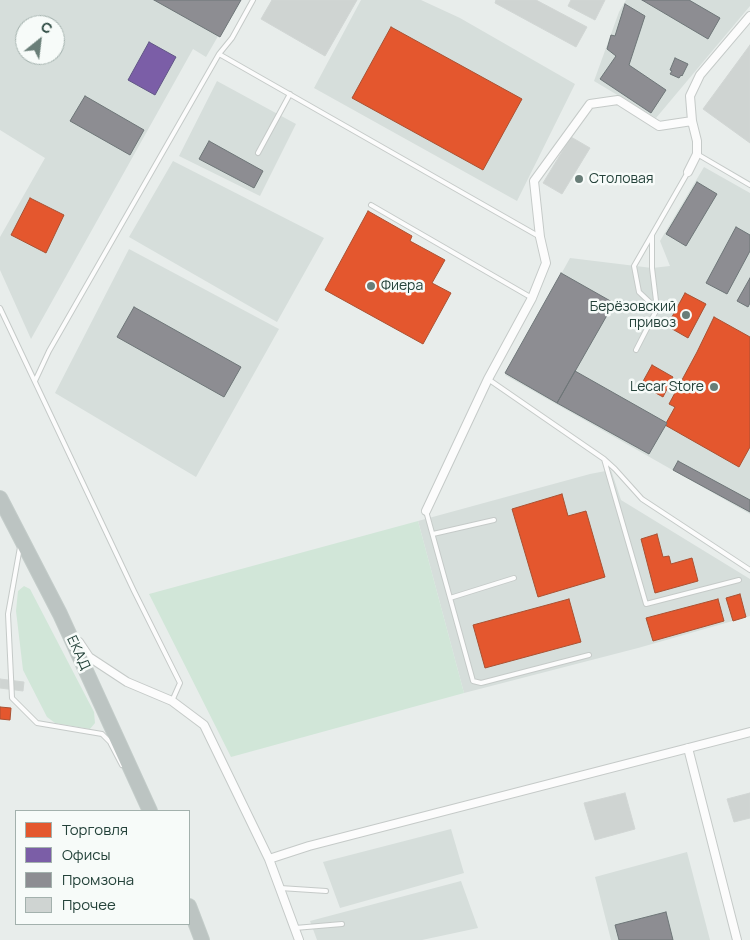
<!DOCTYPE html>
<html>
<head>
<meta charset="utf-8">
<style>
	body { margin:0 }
	#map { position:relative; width:750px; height:940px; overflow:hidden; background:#e8edeb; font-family:Manrope,sans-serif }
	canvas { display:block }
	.legend { position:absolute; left:15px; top:810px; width:175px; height:115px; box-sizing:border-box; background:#f7fbf9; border:1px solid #a3b1ad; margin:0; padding:6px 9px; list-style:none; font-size:15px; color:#24423a }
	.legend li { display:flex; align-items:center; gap:10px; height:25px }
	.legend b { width:25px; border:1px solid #a3b1ad }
	.north { position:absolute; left:15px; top:15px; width:50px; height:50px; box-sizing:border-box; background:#f7fbf9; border:1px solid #a3b1ad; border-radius:50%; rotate:29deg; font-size:14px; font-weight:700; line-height:20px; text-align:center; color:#24423a }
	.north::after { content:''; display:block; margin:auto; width:18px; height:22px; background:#697e78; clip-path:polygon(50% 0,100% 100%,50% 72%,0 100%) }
</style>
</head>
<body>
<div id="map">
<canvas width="750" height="940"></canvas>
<ul class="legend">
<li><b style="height:14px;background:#e4572e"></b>Торговля</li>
<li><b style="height:14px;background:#7b5ea7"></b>Офисы</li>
<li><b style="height:14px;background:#8d8d92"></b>Промзона</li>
<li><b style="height:14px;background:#cfd4d2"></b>Прочее</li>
</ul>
<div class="north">С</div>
</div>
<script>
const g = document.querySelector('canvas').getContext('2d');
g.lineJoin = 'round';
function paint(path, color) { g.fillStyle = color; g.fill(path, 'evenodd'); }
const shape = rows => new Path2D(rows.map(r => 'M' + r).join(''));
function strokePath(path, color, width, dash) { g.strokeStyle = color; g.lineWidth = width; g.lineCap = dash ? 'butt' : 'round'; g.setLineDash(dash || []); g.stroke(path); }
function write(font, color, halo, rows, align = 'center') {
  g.font = font + ' Manrope,sans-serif'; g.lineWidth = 5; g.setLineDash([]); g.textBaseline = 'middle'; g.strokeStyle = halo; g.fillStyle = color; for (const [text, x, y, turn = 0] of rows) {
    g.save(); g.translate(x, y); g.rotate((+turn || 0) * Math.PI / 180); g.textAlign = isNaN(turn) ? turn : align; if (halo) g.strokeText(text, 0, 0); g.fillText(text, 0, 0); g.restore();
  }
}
paint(shape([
	[0,0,239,0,206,57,193,49,31,339,0,270,0,237,45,158,0,130],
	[25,25,55,25,55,55,25,55],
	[361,0,421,0,460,18,575,84,517,201,314,88],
	[626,0,750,0,750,6,656,118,594,81,619,12],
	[217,81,296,124,260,196,179,156],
	[173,161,324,238,277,322,129,237],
	[704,167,750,193,750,514,505,375,570,258,652,268,670,266,660,241],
	[129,249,279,329,196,477,55,393],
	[611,470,621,500,750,579,750,616,638,648,464,693,418,521,590,474],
	[451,829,464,873,340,908,323,862],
	[687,852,710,940,611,940,595,877],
	[461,881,478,928,422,940,317,940,310,921]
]), '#d6dedb');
paint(shape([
	[418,521,464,693,231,757,149,594],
	[24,586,30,589,94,712,95,723,90,729,55,723,47,717,23,670,16,611,18,591]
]), '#d1e6d8');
const shops = shape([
	[391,27,522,99,483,170,352,98,391,27],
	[30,198,64,215,46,253,11,235,30,198],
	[368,211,412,236,410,241,445,260,432,283,451,293,423,344,325,290,368,211],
	[685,293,706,304,688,338,667,326,685,293],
	[714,317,750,337,750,447,739,467,665,425,675,407,669,404,697,352,714,317],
	[652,365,673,377,663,397,641,385,652,365],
	[562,494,568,516,586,511,605,577,538,597,512,509,562,494],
	[657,534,663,557,669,556,671,564,692,558,698,581,655,593,641,539,657,534],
	[740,594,746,617,733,621,726,598,740,594],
	[569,599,581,642,485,668,473,625,569,599],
	[718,599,724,621,653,641,646,618,718,599],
	[0,707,11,708,10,720,0,719,0,707]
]);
paint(shops, '#e4572e');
strokePath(shops, '#aa5132', 1);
const offices = shape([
	[149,42,176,57,155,95,128,80,149,42]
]);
paint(offices, '#7b5ea7');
strokePath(offices, '#615686', 1);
const industry = shape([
	[154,0,241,0,220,37,154,0],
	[642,0,689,0,720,18,708,39,642,0],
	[625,4,645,16,629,65,666,90,651,113,600,79,616,56,607,49,611,35,615,36,625,4],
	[675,58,688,64,682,76,681,75,679,78,670,74,672,71,670,70,675,58],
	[85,96,144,130,130,155,70,121,85,96],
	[209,141,263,171,254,188,199,159,209,141],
	[697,182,717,194,686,246,666,234,697,182],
	[736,227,750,235,750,251,727,294,706,283,736,227],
	[561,273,614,303,557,403,505,373,561,273],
	[750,278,750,303,748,307,737,301,750,278],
	[134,307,241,367,224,397,117,337,134,307],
	[575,371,667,423,649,454,557,403,575,371],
	[678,461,750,500,750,512,673,470,678,461],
	[666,912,673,940,619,940,615,925,666,912]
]);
paint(industry, '#8d8d92');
strokePath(industry, '#6e7678', 1);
const building = shape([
	[272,0,357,0,325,56,261,19,272,0],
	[496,0,536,0,587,27,576,47,495,3,496,0],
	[571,0,605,0,595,20,568,6,571,0],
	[750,45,750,143,703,109,750,45],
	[571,137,590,148,562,194,543,183,571,137],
	[0,679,24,682,23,691,0,688,0,679],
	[625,793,635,829,595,840,584,803,625,793],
	[750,793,750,818,734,822,727,799,750,793]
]);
paint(building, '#cfd4d2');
strokePath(building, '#d1d6d4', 1);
const lane = shape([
	[219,54,540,237],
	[258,153,290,94],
	[697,154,750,185],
	[371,205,532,298],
	[0,308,134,591,180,683,172,701],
	[657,309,639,292,634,266,688,172],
	[636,350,657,309,652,268,652,235],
	[488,379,604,459,646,604,739,580],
	[35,381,49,351,219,54,232,38,253,0],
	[604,459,615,469,642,499,750,570],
	[426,511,473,681,481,683,589,655],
	[433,534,494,520],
	[20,547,8,614,12,698,37,723,102,734,110,742,122,765],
	[450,598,514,578],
	[280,888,326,891],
	[295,928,342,924]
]);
const street = shape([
	[688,172,697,154,697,141,692,121,690,96,700,75,750,16],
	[426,511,488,379,532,298,546,263,540,237,534,181,590,104,618,100,659,126,692,121],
	[79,642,89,657,127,682,172,701,204,725,269,859,299,940],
	[688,748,737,940],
	[269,859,309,846,750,732]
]);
const highway = shape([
	[0,498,60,614,150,811],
	[189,906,202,940]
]);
strokePath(lane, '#c5cac8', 6);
strokePath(street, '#c5cac8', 10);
strokePath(highway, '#c3ccc9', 16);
strokePath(lane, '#fcfcfc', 4);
strokePath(street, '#fcfcfc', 8);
strokePath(highway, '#bcc4c2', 14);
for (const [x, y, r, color] of [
	[579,179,5,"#697e78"],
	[371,286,5,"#697e78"],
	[686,315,5,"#697e78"],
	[714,387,5,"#697e78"]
]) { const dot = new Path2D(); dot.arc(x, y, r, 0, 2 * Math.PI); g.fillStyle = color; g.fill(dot); strokePath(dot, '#f7fbf9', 2); }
write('14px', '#24423a', '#f7fbf9', [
	["Столовая",589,179],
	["Фиера",381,286],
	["Берёзовский",676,307,"right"],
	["привоз",676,323,"right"],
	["Lecar Store",704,387,"right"]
], 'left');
write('14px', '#24423a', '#f7fbf9', [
	["ЕКАД",78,653,65]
]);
</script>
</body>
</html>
